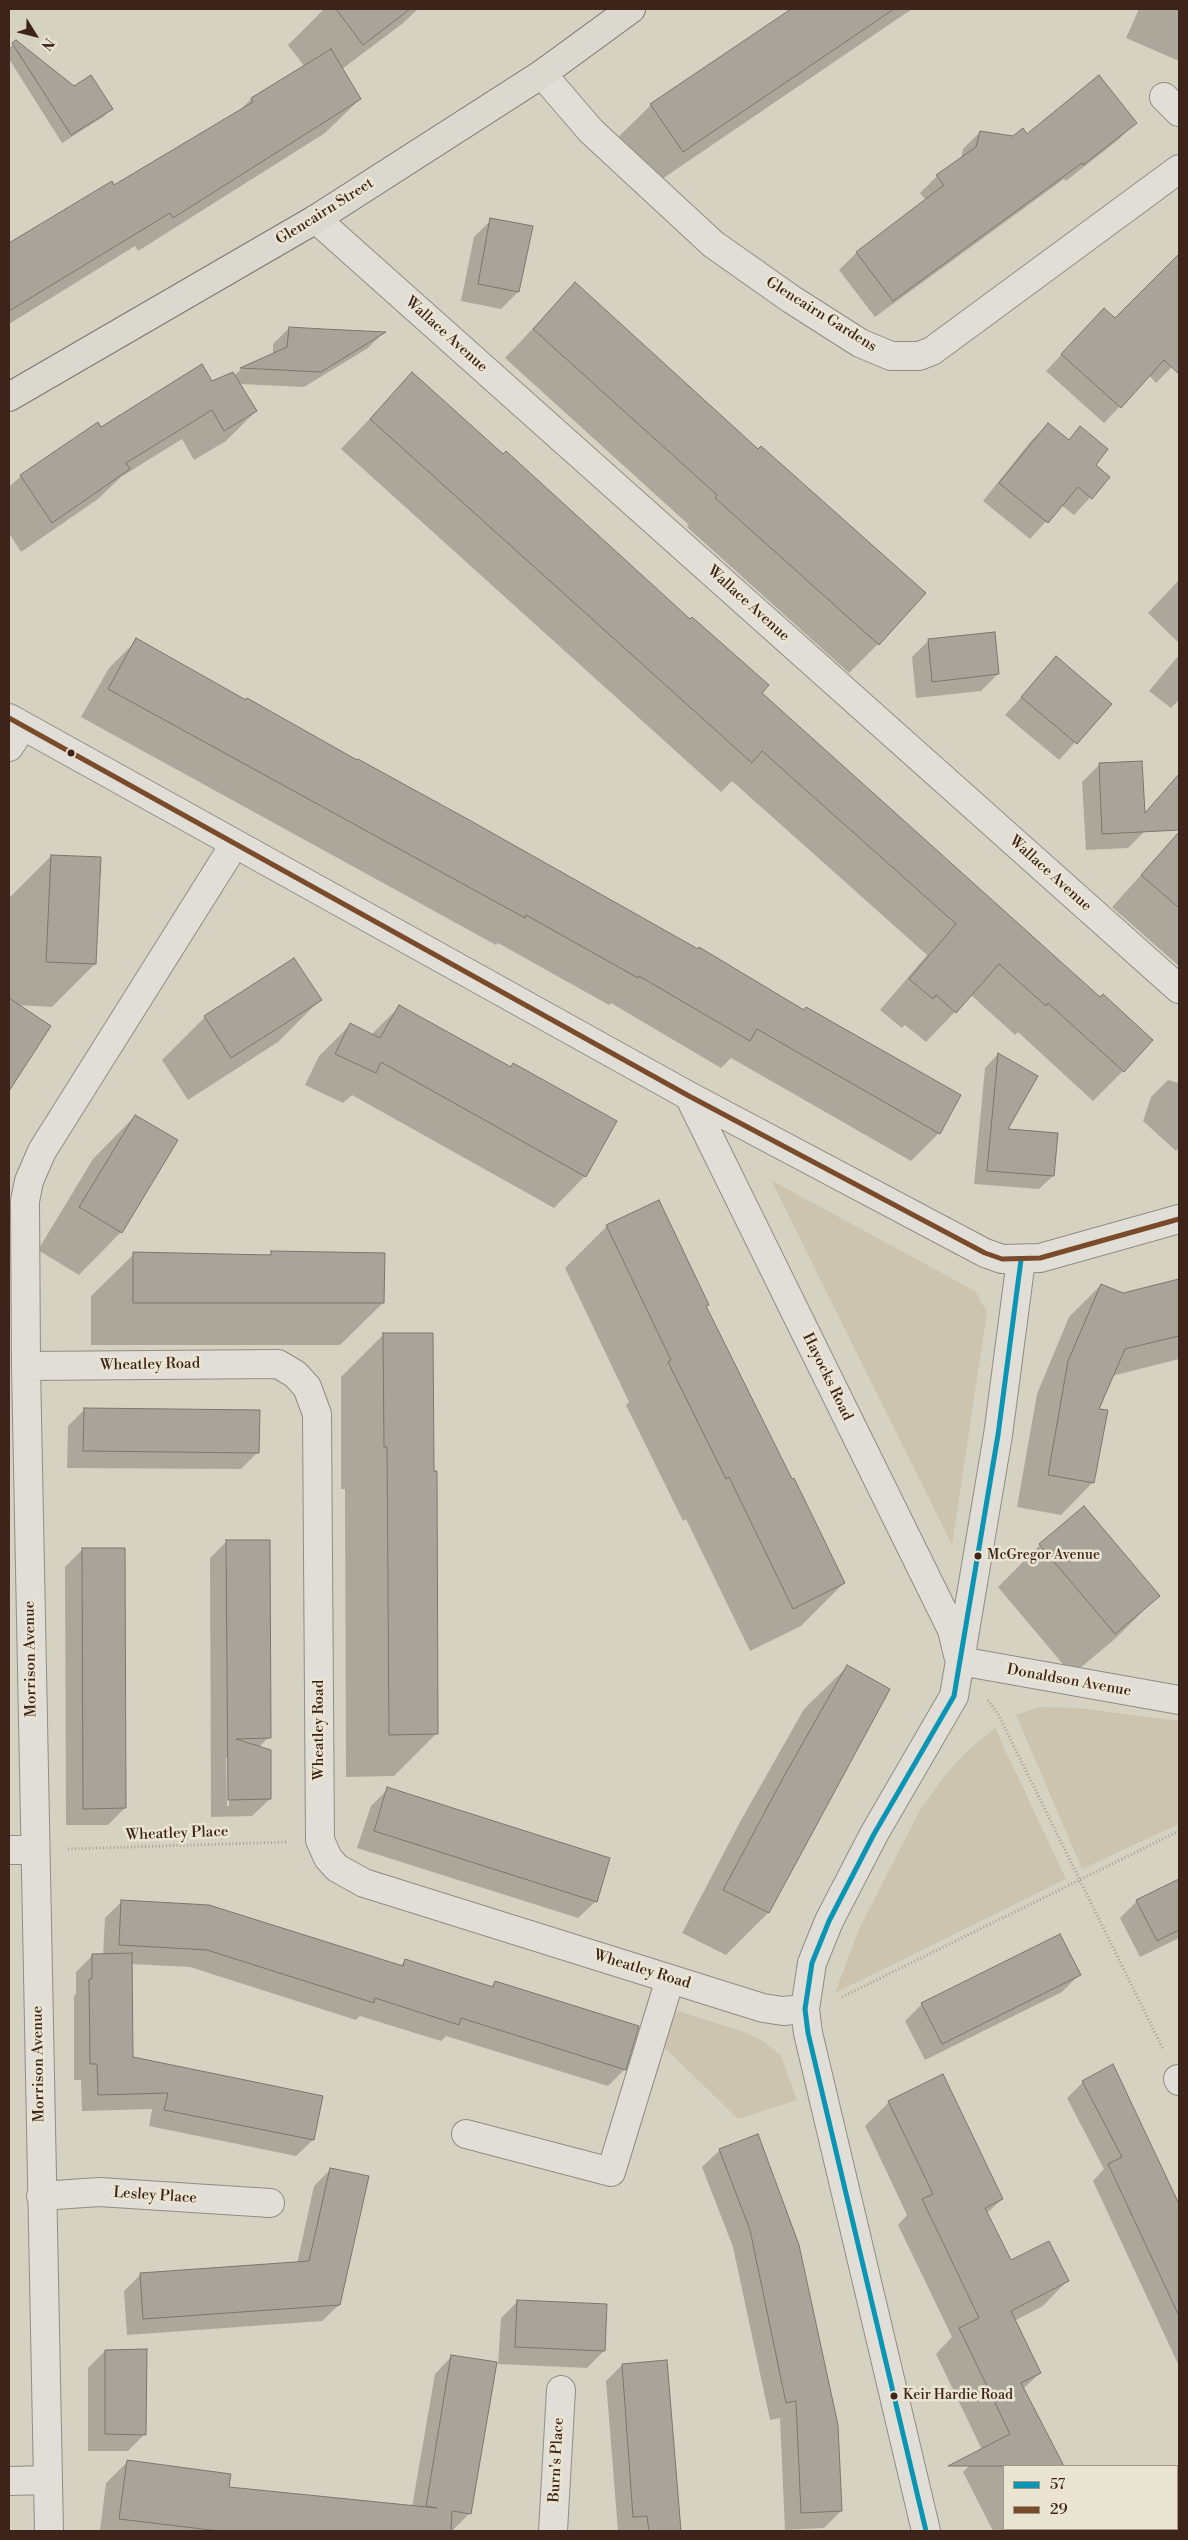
<!DOCTYPE html>
<html>
<head>
<meta charset="utf-8">
<style>
	body { margin:0 }
	#map { position:relative; width:1188px; height:2540px; overflow:hidden; background:#d6d2c2; font-family:"Libre Bodoni",serif }
	canvas { display:block }
	.frame { position:absolute; inset:0; border:10px solid #3d231a; pointer-events:none }
	.legend { position:absolute; left:1003px; top:2465px; width:175px; height:65px; box-sizing:border-box; background:#eae4d2; border:1px solid #a59788; margin:0; padding:6px 9px; list-style:none; font-size:15px; color:#3d231a }
	.legend li { display:flex; align-items:center; gap:10px; height:25px }
	.legend b { width:25px; border:1px solid #a59788 }
	.north { position:absolute; left:10px; top:10px; width:50px; height:50px; -webkit-text-stroke:4px #eae4d2; paint-order:stroke; rotate:126deg; font-size:14px; font-weight:700; line-height:20px; text-align:center; color:#3d231a }
	.north::after { content:''; display:block; margin:auto; width:18px; height:22px; background:#3d231a; clip-path:polygon(50% 0,100% 100%,50% 72%,0 100%) }
</style>
</head>
<body>
<div id="map">
<canvas width="1188" height="2540"></canvas>
<div class="frame"></div>
<ul class="legend">
<li><b style="height:6px;background:#0995b3"></b>57</li>
<li><b style="height:6px;background:#7a4b2a"></b>29</li>
</ul>
<div class="north">N</div>
</div>
<script>
const g = document.querySelector('canvas').getContext('2d');
g.lineJoin = 'round';
function paint(path, color) { g.fillStyle = color; g.fill(path, 'evenodd'); }
const shape = rows => new Path2D(rows.map(r => 'M' + r).join(''));
function strokePath(path, color, width, dash) { g.strokeStyle = color; g.lineWidth = width; g.lineCap = dash ? 'butt' : 'round'; g.setLineDash(dash || []); g.stroke(path); }
function write(font, color, halo, rows, align = 'center') {
  g.font = font + ' "Libre Bodoni",serif'; g.lineWidth = 5; g.setLineDash([]); g.textBaseline = 'middle'; g.strokeStyle = halo; g.fillStyle = color; for (const [text, x, y, turn = 0] of rows) {
    g.save(); g.translate(x, y); g.rotate((+turn || 0) * Math.PI / 180); g.textAlign = isNaN(turn) ? turn : align; if (halo) g.strokeText(text, 0, 0); g.fillText(text, 0, 0); g.restore();
  }
}
paint(shape([
	[771,1180,975,1291,987,1312,952,1545],
	[1039,1707,1078,1708,1179,1721,1179,1824,1082,1869,1016,1715],
	[995,1728,1066,1879,835,1993,859,1929,920,1810,945,1775,968,1750],
	[675,2010,747,2033,764,2042,781,2056,797,2100,738,2119,664,2047]
]), '#ccc4af');
paint(shape([
	[324,9,418,9,402,24,342,69,360,99,325,133,138,251,135,246,9,324,9,245,111,183,114,187,239,111,251,99,305,67,288,45],
	[792,9,912,9,640,194,608,147,651,105],
	[1139,9,1179,9,1179,61,1126,38],
	[16,42,74,87,111,109,103,117,62,143,9,59,9,48],
	[1135,123,1118,140,1066,181,1064,179,875,317,839,270,856,253,926,200,920,193,937,176,961,159,963,149,980,132,1013,137],
	[491,220,518,292,501,309,461,301,474,237],
	[1174,261,1179,265,1179,360,1156,383,1149,375,1104,423,1046,371,1104,309,1115,320],
	[575,284,878,644,849,673,687,527,689,525,505,358],
	[289,328,383,333,368,348,304,387,239,384,256,411,226,441,194,460,182,439,121,477,98,499,21,552,9,533,9,487,21,476,101,428,212,383,234,376,241,369,273,355,273,344],
	[412,374,760,693,1123,1071,1093,1101,1018,1032,1015,1035,971,995,926,1042,905,1025,902,1028,880,1010,927,955,732,781,721,792,341,449],
	[1048,424,1068,440,1080,428,1094,465,1109,477,1074,515,1061,505,1030,539,983,501,1031,441],
	[1179,580,1179,643,1148,613],
	[137,640,804,1011,960,1096,939,1133,911,1161,731,1058,721,1068,611,1003,609,1005,498,943,496,945,81,717,109,668],
	[929,640,998,674,981,691,916,698,912,657],
	[1179,655,1179,700,1171,708,1149,691],
	[1056,658,1110,704,1059,760,1005,715],
	[1100,764,1145,831,1128,848,1086,850,1082,782],
	[1179,833,1179,966,1112,907],
	[51,856,95,964,52,1007,17,1005,50,1027,9,1088,9,898],
	[294,959,320,1000,278,1042,188,1100,162,1060,205,1017],
	[399,1007,510,1068,513,1065,615,1122,585,1176,554,1208,352,1095,343,1103,305,1085,319,1056,350,1025,371,1035],
	[998,1054,1006,1130,1053,1176,1039,1189,974,1184,985,1068],
	[1168,1080,1179,1083,1179,1147,1176,1151,1143,1121,1151,1097],
	[135,1116,121,1232,79,1275,38,1250,93,1159],
	[607,1226,705,1307,844,1583,801,1626,750,1651,686,1519,683,1521,626,1405,629,1402,565,1268],
	[272,1253,383,1303,340,1345,91,1345,91,1296,134,1254,268,1256],
	[1179,1280,1179,1359,1112,1376,1097,1410,1093,1482,1061,1515,1017,1507,1037,1394,1069,1317,1101,1285,1123,1294],
	[384,1334,437,1733,394,1776,346,1777,345,1489,341,1489,341,1377],
	[85,1409,258,1452,241,1469,67,1468,68,1426],
	[227,1541,269,1737,259,1747,270,1799,252,1816,211,1817,210,1558],
	[226,1758,229,1758,229,1806,227,1806],
	[1040,1545,1158,1596,1116,1638,1072,1675,998,1587],
	[82,1550,125,1808,108,1825,66,1825,65,1567],
	[847,1667,888,1690,768,1913,726,1955,682,1933,740,1822,804,1709],
	[388,1789,596,1901,578,1918,357,1848,371,1806],
	[1179,1880,1179,1938,1140,1957,1120,1918,1137,1901],
	[122,1901,400,1966,405,1961,490,1988,495,1982,625,2069,608,2086,446,2036,441,2041,360,2016,356,2020,190,1967,131,1964,131,2058,313,2140,296,2156,149,2126,152,2109,82,2111,81,2080,74,2080,74,1996,76,1994,76,1972,93,1955,103,1955,105,1918],
	[1079,1975,1062,1992,925,2060,905,2021,922,2004],
	[1113,2066,1179,2207,1179,2366,1093,2181,1104,2169,1067,2098,1083,2082],
	[889,2102,1002,2199,986,2214,1010,2262,1067,2281,1043,2306,1014,2321,1040,2373,1023,2389,1062,2466,1004,2466,1004,2529,1089,2529,1087,2531,993,2531,963,2472,983,2452,936,2354,952,2337,898,2225,907,2215,865,2126],
	[757,2135,841,2511,824,2528,785,2530,780,2418,770,2420,733,2247,702,2167,720,2150],
	[331,2169,339,2305,322,2321,127,2335,124,2291,141,2274,297,2264,314,2186],
	[518,2301,604,2351,587,2368,498,2364,501,2318],
	[105,2351,145,2434,128,2451,88,2451,88,2368],
	[452,2356,470,2513,453,2530,409,2523,408,2531,100,2531,106,2483,127,2462,227,2489,412,2507,435,2374],
	[666,2361,680,2531,618,2531,606,2381,622,2365]
]), '#0003');
const building = shape([
	[336,9,410,9,363,45,336,9],
	[791,9,894,9,683,152,650,104,791,9],
	[16,40,74,86,91,75,113,109,71,135,12,43,16,40],
	[331,49,361,99,173,218,170,213,9,311,9,243,112,181,114,185,253,102,251,98,331,49],
	[1099,75,1137,123,1083,165,1082,163,893,301,856,252,944,185,936,175,976,147,980,131,1013,136,1023,128,1027,134,1099,75],
	[490,218,533,226,519,292,478,284,490,218],
	[1179,254,1179,374,1164,360,1121,408,1061,354,1104,308,1115,318,1179,254],
	[575,282,758,449,761,446,926,593,879,645,715,498,717,495,533,329,575,282],
	[289,327,323,329,386,332,321,372,240,368,287,347,289,327],
	[202,364,212,381,233,372,257,411,224,431,212,410,126,463,130,469,52,523,20,475,98,422,101,427,202,364],
	[412,372,503,454,506,451,690,619,692,617,769,685,762,693,1100,997,1103,994,1153,1040,1124,1072,1048,1003,1046,1006,999,964,956,1013,936,995,933,999,909,979,956,924,762,751,752,763,370,419,412,372],
	[1048,423,1069,440,1080,426,1108,449,1096,465,1110,477,1092,499,1078,487,1048,523,999,483,1048,423],
	[995,632,999,674,932,682,928,639,995,632],
	[136,638,246,700,247,698,357,760,358,759,471,821,698,949,699,947,804,1010,806,1007,961,1095,940,1134,757,1029,750,1041,639,976,638,978,526,915,525,918,108,689,136,638],
	[1056,656,1112,704,1077,744,1021,697,1056,656],
	[1142,761,1145,813,1179,774,1179,830,1102,834,1099,763,1142,761],
	[1179,832,1179,908,1141,875,1179,832],
	[51,855,101,857,96,964,46,962,51,855],
	[294,958,322,1000,231,1058,204,1016,294,958],
	[9,998,51,1026,9,1091,9,998],
	[399,1005,511,1067,513,1063,617,1121,586,1177,381,1062,376,1073,335,1054,350,1023,380,1038,399,1005],
	[998,1053,1038,1076,1008,1129,1058,1133,1054,1176,987,1171,998,1053],
	[135,1115,178,1140,122,1233,79,1207,135,1115],
	[659,1200,709,1305,706,1306,792,1479,794,1478,845,1583,793,1609,729,1477,726,1479,668,1362,671,1360,606,1225,659,1200],
	[271,1251,385,1253,384,1303,133,1303,133,1252,271,1255,271,1251],
	[1179,1279,1179,1336,1125,1349,1099,1409,1108,1410,1094,1483,1048,1475,1068,1361,1101,1284,1123,1293,1179,1279],
	[383,1333,433,1333,434,1471,437,1471,438,1734,389,1735,387,1447,384,1447,383,1333],
	[84,1408,260,1410,259,1453,83,1451,84,1408],
	[1084,1506,1160,1596,1115,1634,1039,1544,1084,1506],
	[226,1540,270,1540,271,1738,236,1739,271,1750,271,1799,228,1800,226,1540],
	[82,1548,125,1548,126,1808,83,1809,82,1548],
	[847,1665,890,1689,769,1913,723,1890,783,1778,847,1665],
	[387,1787,610,1858,597,1902,374,1831,387,1787],
	[1179,1879,1179,1930,1157,1941,1136,1900,1179,1879],
	[121,1900,209,1905,403,1966,405,1959,493,1987,495,1981,639,2026,626,2070,461,2018,459,2025,375,1998,374,2003,207,1950,119,1945,121,1900],
	[1060,1934,1081,1975,942,2044,921,2003,1060,1934],
	[132,1953,133,2057,323,2096,314,2140,164,2110,168,2093,98,2095,97,2064,90,2064,89,1979,92,1979,92,1954,132,1953],
	[1113,2064,1179,2204,1179,2316,1108,2164,1122,2157,1082,2081,1113,2064],
	[943,2074,1003,2199,985,2208,1011,2260,1049,2241,1069,2281,1011,2311,1041,2373,1021,2383,1064,2466,948,2466,1010,2434,959,2328,979,2318,922,2199,933,2194,888,2101,943,2074],
	[758,2134,799,2245,838,2425,842,2511,801,2513,796,2401,786,2403,750,2230,719,2149,758,2134],
	[330,2168,369,2176,340,2305,143,2319,140,2273,309,2261,330,2168],
	[517,2300,607,2304,605,2351,515,2347,517,2300],
	[147,2349,146,2435,105,2434,105,2350,147,2349],
	[451,2355,497,2362,471,2514,452,2511,451,2531,219,2531,119,2519,127,2460,231,2474,229,2487,437,2508,426,2506,451,2355],
	[667,2360,681,2531,649,2531,647,2516,633,2517,622,2364,667,2360]
]);
paint(building, '#a9a49a');
strokePath(building, '#7c756c', 1);
const minor = shape([
	[542,74,591,131,713,244,791,299,860,343,891,356,919,356,932,351,1179,169],
	[1164,97,1179,112],
	[316,219,1179,989],
	[9,718,689,1096,985,1253,1002,1259,1040,1258,1179,1219],
	[9,747,23,726],
	[689,1096,952,1630,958,1655],
	[26,1366,278,1364,295,1374,307,1387,317,1414,320,1840,328,1858,337,1868,364,1883,763,2008,783,2011,805,2009],
	[960,1661,1179,1700],
	[9,1850,35,1850],
	[1178,2079,1179,2081],
	[466,2134,611,2172,670,1979],
	[41,2196,99,2192,270,2203],
	[9,2481,47,2480],
	[49,2531,26,1366,25,1201,29,1181,42,1151,234,845],
	[553,2531,561,2390],
	[926,2531,808,2033,805,2009,812,1963,829,1921,874,1834,954,1696,998,1435,1021,1260]
]);
const major = shape([
	[9,397,316,219,542,74,631,9]
]);
strokePath(minor, '#928c82', 30);
strokePath(major, '#7c756c', 30);
strokePath(shape([
	[988,1700,998,1714,1163,2049],
	[68,1849,287,1842],
	[842,1997,1179,1831]
]), '#a5a098', 3, [1, 2.5]);
strokePath(minor, '#e0ded6', 28);
strokePath(major, '#dbd8cf', 28);
strokePath(shape([
	[926,2531,808,2033,805,2009,812,1963,829,1921,874,1834,954,1696,998,1435,1021,1260]
]), '#0995b3', 5);
strokePath(shape([
	[9,718,689,1096,985,1253,1002,1259,1040,1258,1179,1219]
]), '#7a4b2a', 5);
for (const [x, y, r, color] of [
	[71,753,4.5,"#3d231a"],
	[978,1556,4.5,"#3d231a"],
	[894,2396,4.5,"#3d231a"]
]) { const dot = new Path2D(); dot.arc(x, y, r, 0, 2 * Math.PI); g.fillStyle = color; g.fill(dot); strokePath(dot, '#eae4d2', 2); }
write('14px', '#3d231a', '#eae4d2', [
	["McGregor Avenue",987,1556],
	["Keir Hardie Road",903,2396]
], 'left');
write('15px', '#3d231a', '#eae4d2', [
	["Glencairn Street",325,212,-32],
	["Glencairn Gardens",821,315,32],
	["Wallace Avenue",446,335,42],
	["Wallace Avenue",748,604,42],
	["Wallace Avenue",1050,874,42],
	["Wheatley Road",150,1365,-1],
	["Hayocks Road",827,1377,64],
	["Morrison Avenue",31,1659,-91],
	["Donaldson Avenue",1069,1681,10],
	["Wheatley Road",319,1730,-90],
	["Wheatley Place",177,1834,-2],
	["Wheatley Road",642,1970,17],
	["Morrison Avenue",39,2064,-91],
	["Lesley Place",155,2196,4],
	["Burn's Place",557,2460,-87]
]);
</script>
</body>
</html>
